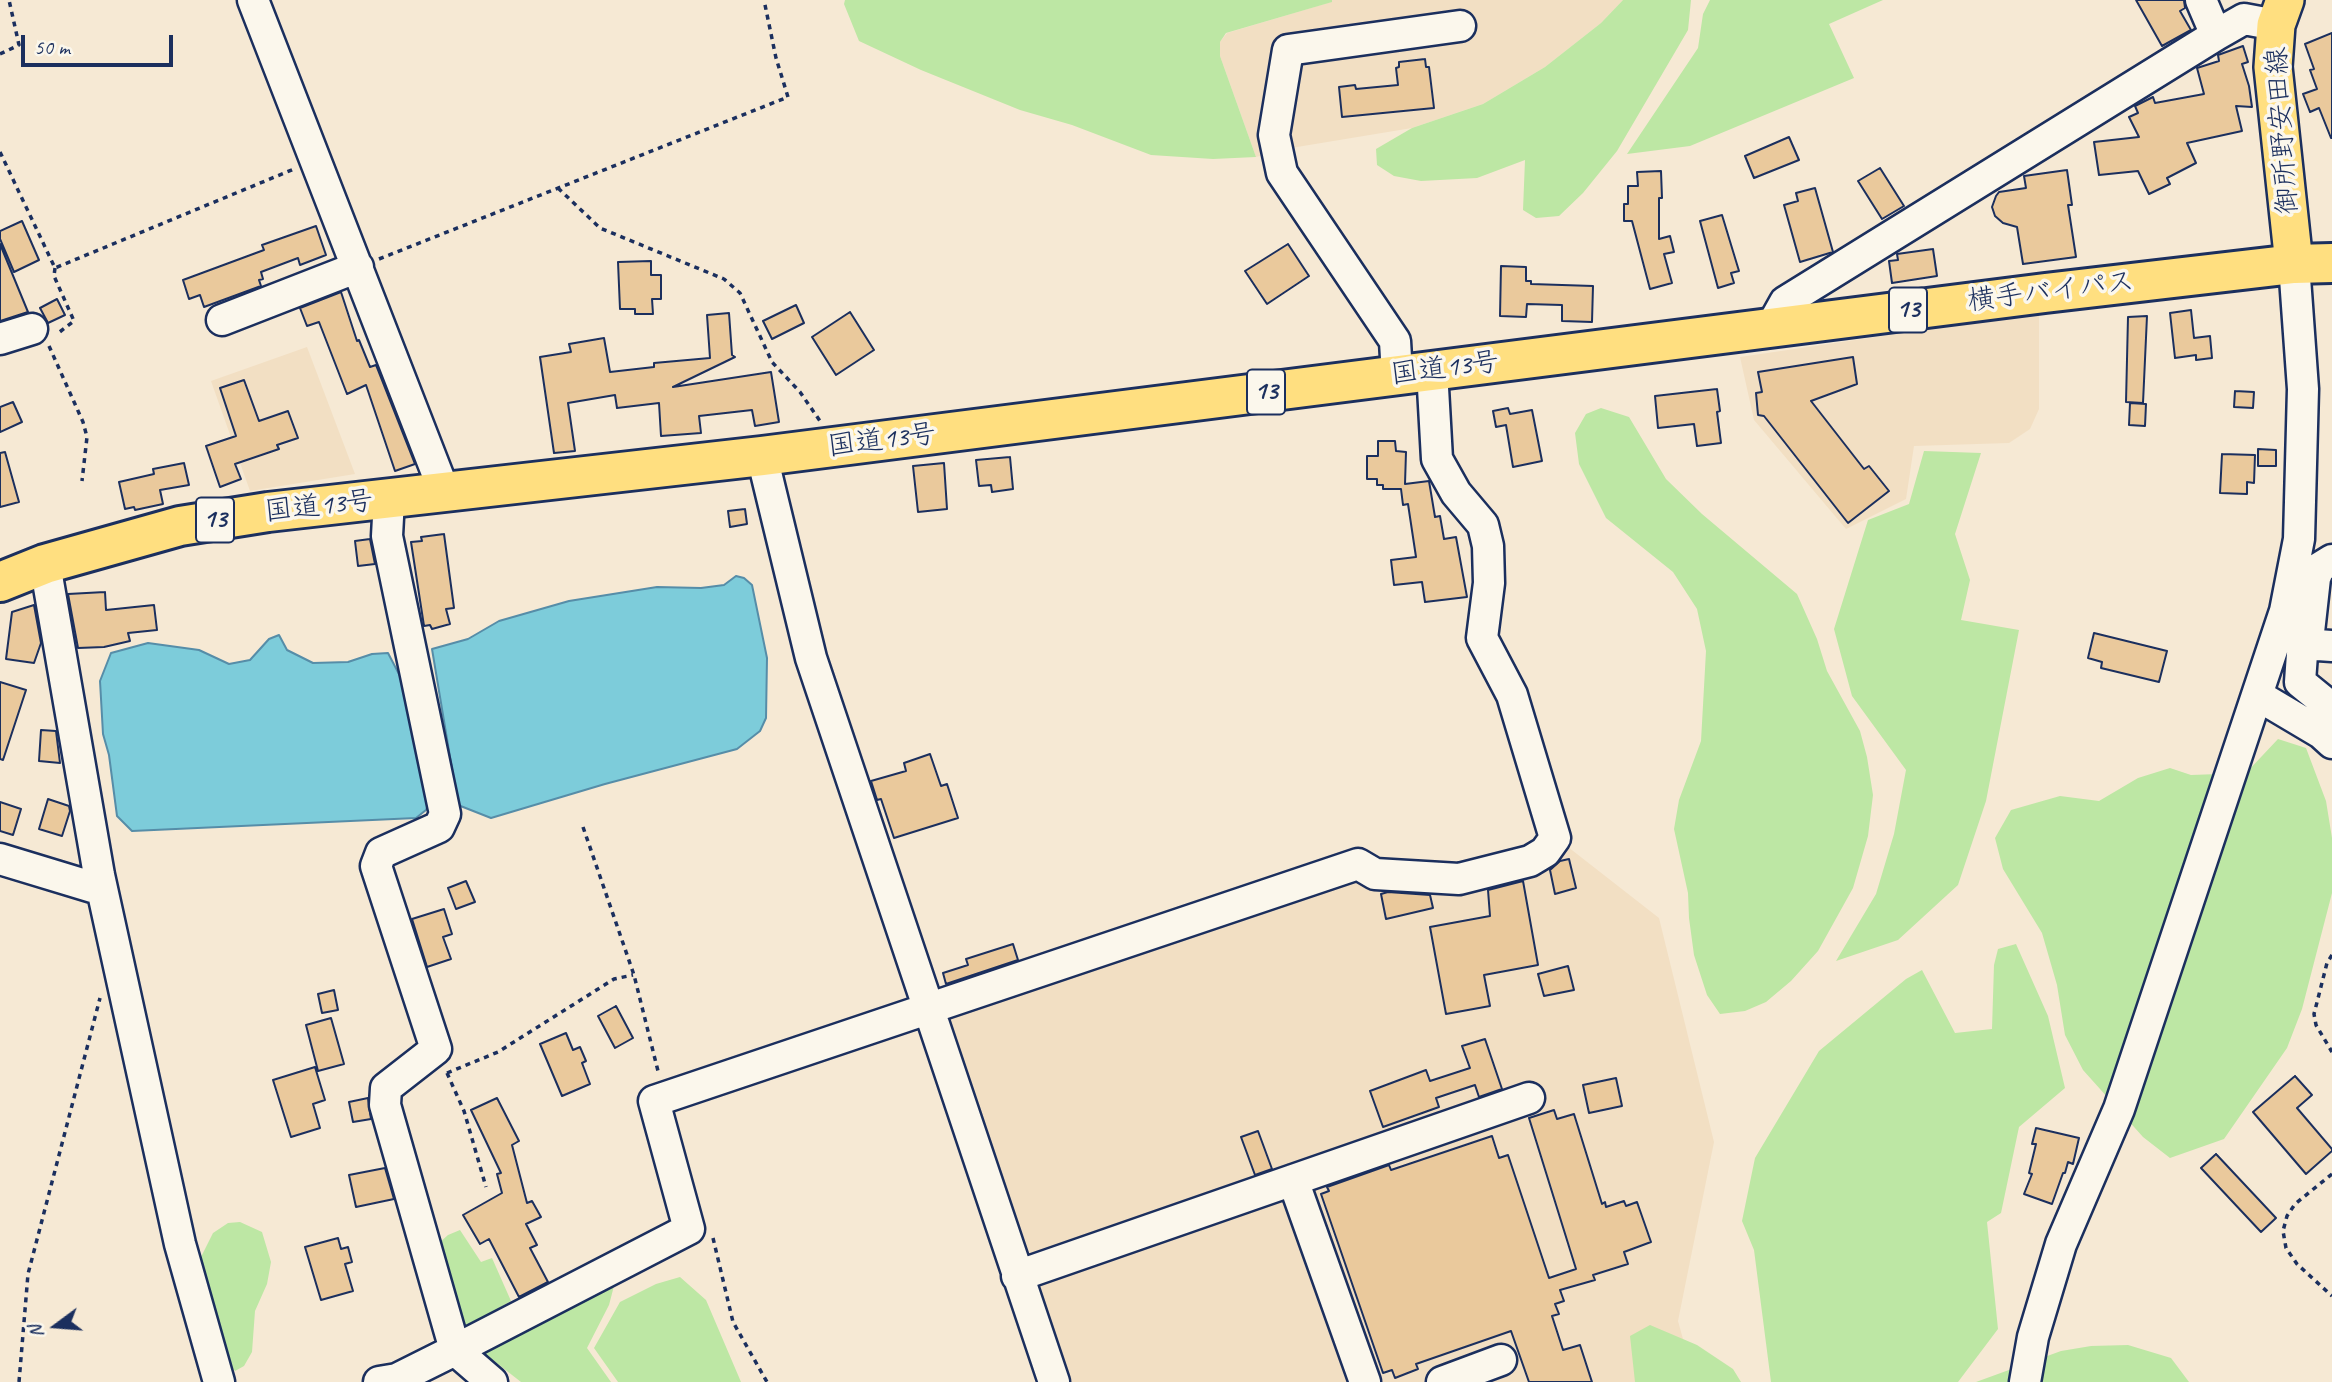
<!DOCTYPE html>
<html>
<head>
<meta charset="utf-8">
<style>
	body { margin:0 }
	#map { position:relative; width:2332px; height:1382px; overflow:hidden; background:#f6e9d4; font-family:Caveat,sans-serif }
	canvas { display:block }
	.north { position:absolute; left:21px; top:1291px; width:70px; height:70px; -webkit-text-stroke:5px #fbf7ec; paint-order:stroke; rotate:254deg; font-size:19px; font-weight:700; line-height:28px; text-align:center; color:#1b2f5e }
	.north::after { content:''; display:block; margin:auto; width:24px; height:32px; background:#1b2f5e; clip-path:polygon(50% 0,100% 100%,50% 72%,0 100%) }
	.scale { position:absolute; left:21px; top:35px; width:152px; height:32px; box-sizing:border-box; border:4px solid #1b2f5e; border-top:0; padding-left:9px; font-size:21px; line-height:24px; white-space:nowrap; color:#1b2f5e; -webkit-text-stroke:5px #fbf7ec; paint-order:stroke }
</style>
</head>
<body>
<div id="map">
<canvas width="2332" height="1382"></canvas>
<div class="north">N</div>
<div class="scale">50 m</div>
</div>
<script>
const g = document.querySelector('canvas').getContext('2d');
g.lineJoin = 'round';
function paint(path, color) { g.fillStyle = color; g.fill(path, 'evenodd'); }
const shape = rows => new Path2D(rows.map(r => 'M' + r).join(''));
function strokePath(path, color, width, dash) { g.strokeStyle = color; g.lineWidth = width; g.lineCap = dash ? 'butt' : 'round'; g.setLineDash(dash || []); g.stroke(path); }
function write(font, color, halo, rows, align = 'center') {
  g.font = font + ' Caveat,"Klee One",sans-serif'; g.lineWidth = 7; g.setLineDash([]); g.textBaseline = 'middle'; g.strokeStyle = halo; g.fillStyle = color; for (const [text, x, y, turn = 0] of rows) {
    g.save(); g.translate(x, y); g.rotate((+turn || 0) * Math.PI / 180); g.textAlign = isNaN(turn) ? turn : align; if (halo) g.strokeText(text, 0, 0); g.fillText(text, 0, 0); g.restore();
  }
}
paint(shape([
	[1332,0,1623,0,1601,23,1545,67,1483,104,1412,128,1291,148,1256,157,1220,56,1220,42,1227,33,1331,2],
	[2039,313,2039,409,2030,429,2009,443,1914,446,1906,499,1846,529,1754,420,1740,357],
	[307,347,355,474,250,491,211,381],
	[1568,847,1659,918,1714,1142,1678,1321,1695,1382,1071,1382,945,1014,1353,874,1531,867]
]), '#f2dfc3');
paint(shape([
	[845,0,1332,0,1332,2,1226,33,1220,42,1220,56,1256,157,1213,159,1151,155,1072,125,1020,110,921,70,859,41,844,4],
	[1623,0,1691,0,1688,30,1617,151,1583,193,1559,216,1536,218,1523,210,1525,160,1477,178,1421,181,1394,176,1377,165,1376,149,1412,128,1483,104,1545,67,1601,23],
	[1710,0,1883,0,1829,24,1854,78,1690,146,1627,154,1698,48,1703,14],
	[1601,408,1629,417,1666,479,1702,514,1797,594,1817,639,1827,671,1860,731,1867,757,1873,795,1868,836,1853,888,1818,951,1791,981,1766,1002,1745,1011,1720,1014,1707,995,1694,955,1689,918,1688,893,1674,829,1679,800,1701,741,1706,651,1697,609,1673,572,1606,518,1579,464,1575,433,1586,414],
	[1924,451,1981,453,1955,534,1970,580,1961,620,2019,630,1986,801,1958,885,1898,940,1836,961,1876,894,1894,834,1906,770,1852,696,1834,629,1868,520,1909,504],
	[2278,739,2306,748,2326,801,2332,838,2332,893,2302,1009,2287,1048,2224,1139,2170,1158,2143,1137,2083,1070,2065,1035,2057,985,2042,933,2003,869,1995,838,2011,810,2060,796,2099,801,2138,778,2170,768,2191,775,2246,773],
	[2016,944,2048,1016,2065,1088,2019,1127,2001,1213,1987,1222,1998,1329,1958,1382,1771,1382,1754,1250,1742,1221,1755,1158,1819,1051,1906,979,1922,970,1955,1033,1992,1029,1994,965,1998,949],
	[240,1222,262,1232,271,1262,267,1284,255,1311,252,1352,244,1366,235,1371,228,1363,212,1313,201,1257,213,1233,228,1223],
	[460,1230,481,1262,492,1258,511,1301,462,1329,439,1243,448,1235],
	[680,1277,706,1300,741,1382,618,1382,594,1348,620,1302,656,1284],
	[615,1282,609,1305,587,1348,611,1382,521,1382,480,1350],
	[1650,1325,1697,1345,1733,1369,1741,1382,1635,1382,1630,1336],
	[2128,1345,2171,1358,2189,1382,1976,1382,2061,1351,2091,1346]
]), '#bde7a4');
const water = shape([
	[736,576,744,578,752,585,767,658,766,718,760,731,737,749,605,784,491,818,458,805,432,649,468,639,499,621,569,601,657,587,701,588,724,585,736,576],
	[279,635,287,650,313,663,348,662,372,654,388,653,400,676,431,797,426,810,416,818,132,831,117,816,109,755,103,734,100,681,111,653,148,643,199,650,229,664,250,660,269,639,279,635]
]);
paint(water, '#7dccda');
strokePath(water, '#568da8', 2);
const building = shape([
	[2136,0,2184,0,2185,8,2180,11,2191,30,2162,46,2136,0],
	[2332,33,2332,138,2331,138,2319,108,2310,112,2303,94,2317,89,2310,70,2314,69,2305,44,2332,33],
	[2243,46,2248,62,2242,64,2249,86,2252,107,2236,106,2242,131,2187,143,2196,163,2167,178,2170,184,2149,194,2138,171,2099,175,2094,142,2139,137,2129,117,2138,113,2135,106,2153,97,2155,103,2204,94,2197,68,2219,61,2218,55,2243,46],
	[1425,59,1426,67,1429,67,1434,108,1342,117,1339,87,1355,85,1356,89,1398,85,1396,68,1399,67,1399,62,1425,59],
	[1789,137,1799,160,1754,178,1745,156,1789,137],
	[1880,168,1904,206,1882,219,1858,181,1880,168],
	[2067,170,2072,205,2068,205,2076,257,2023,264,2017,227,2003,223,1995,216,1992,207,1996,196,1999,192,2026,188,2024,176,2067,170],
	[1661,171,1662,198,1659,198,1659,239,1670,236,1674,252,1664,254,1672,283,1650,289,1632,221,1624,221,1624,204,1628,204,1628,186,1638,186,1637,172,1661,171],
	[1815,188,1833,252,1800,262,1784,205,1798,201,1796,193,1815,188],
	[1722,215,1739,271,1731,273,1734,283,1718,288,1700,221,1722,215],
	[22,221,39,260,14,272,0,239,0,231,22,221],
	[316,226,326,255,300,265,298,258,261,272,263,279,259,280,261,286,204,307,200,295,189,299,183,280,264,250,262,245,316,226],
	[0,244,28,312,0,321,0,244],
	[1288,244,1309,276,1267,304,1245,271,1288,244],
	[1933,249,1937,276,1892,283,1889,261,1898,260,1897,254,1933,249],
	[651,261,651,275,661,275,661,299,652,299,653,314,635,314,635,309,620,309,618,262,651,261],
	[1501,266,1526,267,1526,281,1531,281,1531,284,1593,286,1592,322,1562,321,1562,305,1527,304,1526,317,1500,316,1501,266],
	[341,292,357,341,359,340,370,367,376,365,415,464,395,471,366,385,347,394,319,322,307,326,300,308,341,292],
	[57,299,65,315,48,323,40,308,57,299],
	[796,305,804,323,772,339,763,321,796,305],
	[2191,310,2194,338,2210,336,2212,358,2196,360,2196,355,2175,358,2170,313,2191,310],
	[850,312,874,350,836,375,812,337,850,312],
	[729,313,732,355,735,357,673,387,771,372,779,422,755,426,752,410,699,416,701,433,661,436,659,403,617,408,615,395,568,403,575,451,554,453,540,357,571,352,569,344,604,338,610,372,654,367,654,363,710,358,707,315,729,313],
	[2147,316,2143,403,2126,402,2128,317,2147,316],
	[1853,357,1857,384,1811,401,1864,469,1869,466,1889,491,1848,523,1764,416,1758,415,1756,393,1762,392,1758,372,1853,357],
	[244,380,259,421,288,411,298,438,277,445,279,449,235,464,241,479,220,487,206,446,236,436,220,388,244,380],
	[1717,389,1720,411,1717,412,1721,443,1697,446,1694,424,1658,428,1655,396,1717,389],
	[2235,391,2254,392,2253,408,2234,407,2235,391],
	[13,402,22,422,0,432,0,407,13,402],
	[2130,403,2146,404,2145,426,2129,425,2130,403],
	[1508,408,1510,414,1532,410,1542,461,1513,467,1506,425,1496,427,1493,411,1508,408],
	[1378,441,1395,441,1396,451,1406,452,1405,484,1429,481,1435,517,1440,516,1444,539,1456,537,1467,597,1425,602,1422,582,1394,585,1391,560,1416,557,1408,504,1403,505,1401,489,1383,489,1383,485,1377,485,1377,479,1367,479,1367,456,1378,456,1378,441],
	[2258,449,2276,450,2276,466,2258,466,2258,449],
	[5,452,19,502,0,507,0,453,5,452],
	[2222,454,2255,455,2254,483,2247,482,2247,494,2220,493,2222,454],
	[1010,457,1013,489,992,492,991,485,979,486,976,460,1010,457],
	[184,463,189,485,160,490,163,504,135,510,134,507,125,509,119,482,154,474,153,469,184,463],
	[944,463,947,509,918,512,913,466,944,463],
	[745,509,747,524,730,527,728,511,745,509],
	[444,534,454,608,446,609,450,624,432,629,430,625,424,626,411,542,422,541,421,537,444,534],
	[370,539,375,564,358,566,355,541,370,539],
	[105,592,106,610,154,605,157,630,128,633,130,641,104,647,78,648,68,594,105,592],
	[34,605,41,643,34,663,6,659,12,612,34,605],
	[2094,633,2167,651,2159,682,2101,668,2102,662,2088,658,2094,633],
	[0,682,26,690,3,760,0,759,0,682],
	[41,730,56,731,60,763,39,761,41,730],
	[930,754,941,786,947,784,958,818,894,838,881,799,877,800,871,781,906,771,904,763,930,754],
	[48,799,69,806,70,811,62,836,39,829,48,799],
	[0,802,21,809,13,835,0,831,0,802],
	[1569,859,1576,888,1555,894,1550,870,1560,861,1569,859],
	[466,881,475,902,456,909,448,888,466,881],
	[1523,881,1538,965,1484,975,1490,1006,1446,1014,1430,927,1490,916,1488,890,1523,881],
	[1388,892,1430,895,1433,908,1386,919,1381,894,1388,892],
	[444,909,452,934,443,937,451,959,427,967,412,919,444,909],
	[1013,944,1018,960,946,984,943,973,968,965,966,959,1013,944],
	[1568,966,1574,990,1544,996,1538,974,1568,966],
	[334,990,338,1010,322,1013,318,994,334,990],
	[616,1006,633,1038,615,1048,598,1016,616,1006],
	[331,1018,344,1064,318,1071,306,1025,331,1018],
	[566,1033,573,1050,580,1047,586,1061,582,1063,590,1084,562,1096,540,1044,566,1033],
	[1485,1039,1502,1089,1479,1097,1475,1085,1436,1098,1439,1107,1383,1127,1370,1091,1426,1070,1430,1081,1470,1068,1462,1046,1485,1039],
	[315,1067,325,1100,313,1104,320,1128,291,1137,273,1080,315,1067],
	[2295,1076,2312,1095,2297,1108,2332,1149,2332,1151,2306,1174,2253,1112,2295,1076],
	[1616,1078,1622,1106,1589,1113,1583,1085,1616,1078],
	[368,1098,371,1119,353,1122,349,1102,368,1098],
	[497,1098,519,1141,512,1145,527,1203,532,1201,541,1217,526,1224,537,1245,530,1248,548,1282,519,1297,489,1239,480,1244,463,1215,502,1193,497,1174,501,1173,471,1110,497,1098],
	[1554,1110,1557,1119,1574,1114,1602,1204,1605,1202,1606,1207,1624,1201,1626,1206,1637,1202,1651,1242,1624,1252,1628,1264,1593,1275,1595,1280,1560,1290,1564,1301,1555,1304,1559,1314,1552,1316,1563,1350,1580,1345,1592,1382,1529,1382,1511,1331,1416,1364,1418,1369,1395,1378,1392,1370,1383,1373,1321,1194,1329,1191,1327,1187,1389,1165,1391,1170,1492,1136,1499,1158,1508,1155,1549,1278,1576,1269,1529,1118,1554,1110],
	[2036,1128,2079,1138,2073,1164,2068,1162,2065,1173,2063,1173,2052,1204,2024,1194,2032,1174,2029,1173,2036,1144,2032,1144,2036,1128],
	[1258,1131,1272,1169,1255,1175,1241,1137,1258,1131],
	[2216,1154,2276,1218,2261,1232,2201,1168,2216,1154],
	[385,1168,394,1199,356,1207,349,1175,385,1168],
	[338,1238,341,1249,348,1247,352,1262,345,1264,353,1291,321,1300,305,1247,338,1238]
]);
paint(building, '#eac99c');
strokePath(building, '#1b2f5e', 2);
const minor = shape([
	[253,0,444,491],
	[2201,0,2216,35],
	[222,320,358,267],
	[1771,327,1785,302,2216,35,2244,19,2276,25],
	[0,339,32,329],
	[1397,375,1395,341,1282,173,1274,135,1288,50,1460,26],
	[762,456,811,658,1054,1382],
	[389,499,387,536,445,814,439,827,381,853,376,866,436,1049,386,1088,385,1105,455,1350,492,1382],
	[2332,560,2319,568,2315,578,2309,632,2303,640,2300,682,2332,708],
	[45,564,99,875,180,1244,219,1382],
	[2303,644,2332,646],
	[2257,695,2321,733,2332,743],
	[0,859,102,890],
	[1293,1180,1365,1382],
	[1017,1276,1529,1098],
	[379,1382,397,1379,455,1350,689,1229,654,1101,1358,864,1375,874,1459,879,1530,861,1545,852,1555,838,1512,695,1482,638,1489,583,1488,546,1483,525,1456,493,1437,459,1432,370],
	[1442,1382,1501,1360],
	[2025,1382,2033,1337,2061,1244,2119,1109,2285,611,2299,539,2303,389,2294,264]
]);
const major = shape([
	[2285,0,2276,25,2273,67,2294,264]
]);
const highway = shape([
	[0,582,45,564,180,526,268,512,762,456,2045,293,2294,264,2332,263]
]);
strokePath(minor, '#1b2f5e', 35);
strokePath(major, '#1b2f5e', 42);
strokePath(highway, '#1b2f5e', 44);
strokePath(shape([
	[0,54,19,45,9,0],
	[0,152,55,268,294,169],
	[558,188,600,228,724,279,740,293,772,362,800,392,820,421],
	[379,259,788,97,776,58,764,0],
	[55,268,54,276,74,321,57,334],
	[49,346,83,422,87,437,82,481],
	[583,827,634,975,659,1075],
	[2332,955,2327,963,2314,1014,2316,1025,2332,1052],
	[447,1073,498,1052,614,979,633,975],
	[447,1073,464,1111,486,1187],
	[2332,1174,2295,1204,2287,1216,2283,1231,2286,1248,2297,1264,2332,1296],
	[713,1238,733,1322,767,1382],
	[19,1382,28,1274,100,998]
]), '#1b2f5e', 3.5, [5, 5]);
strokePath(minor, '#fbf7ec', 30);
strokePath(major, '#ffdf80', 37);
strokePath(highway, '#ffdf80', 38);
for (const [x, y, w] of [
	[1908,310,38],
	[1266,392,38],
	[215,520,38]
]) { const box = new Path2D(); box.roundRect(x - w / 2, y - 22.5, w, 45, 5); g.fillStyle = '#fbf7ec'; g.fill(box); strokePath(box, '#1b2f5e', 2); }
write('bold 26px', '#1b2f5e', null, [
	["13",1908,310],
	["13",1266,392],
	["13",215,520]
]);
write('28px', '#1b2f5e', '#fbf7ec', [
	["御所野安田線",2283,131,-94],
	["横手バイパス",2051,292,-7],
	["国道13号",1445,369,-7],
	["国道13号",882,441,-7],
	["国道13号",319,507,-6]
]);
</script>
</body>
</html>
